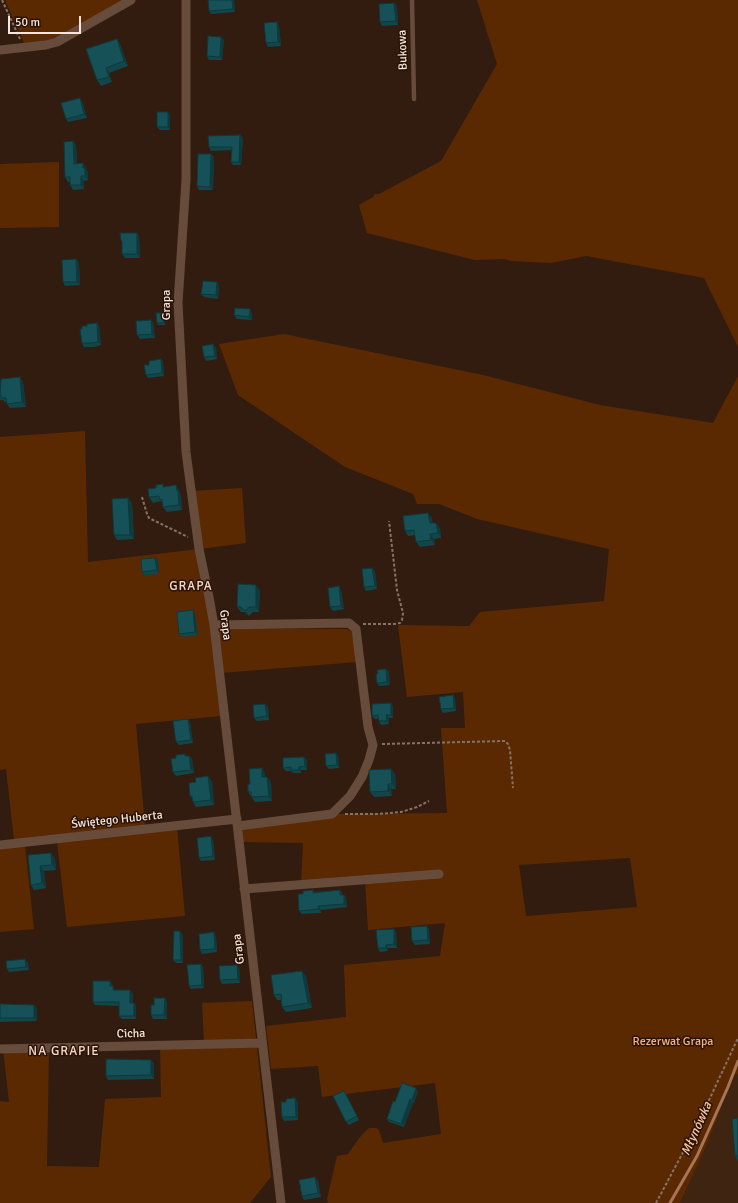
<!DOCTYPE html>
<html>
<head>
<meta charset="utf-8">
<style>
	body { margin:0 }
	#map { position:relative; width:738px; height:1203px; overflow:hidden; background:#321c0f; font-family:Signika,sans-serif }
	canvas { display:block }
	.scale { position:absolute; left:8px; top:16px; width:73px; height:18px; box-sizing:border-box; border:2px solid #f5e5dc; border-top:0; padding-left:5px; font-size:12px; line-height:14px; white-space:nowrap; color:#f5e5dc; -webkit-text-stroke:3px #281306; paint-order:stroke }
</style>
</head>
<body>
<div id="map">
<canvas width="738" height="1203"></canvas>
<div class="scale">50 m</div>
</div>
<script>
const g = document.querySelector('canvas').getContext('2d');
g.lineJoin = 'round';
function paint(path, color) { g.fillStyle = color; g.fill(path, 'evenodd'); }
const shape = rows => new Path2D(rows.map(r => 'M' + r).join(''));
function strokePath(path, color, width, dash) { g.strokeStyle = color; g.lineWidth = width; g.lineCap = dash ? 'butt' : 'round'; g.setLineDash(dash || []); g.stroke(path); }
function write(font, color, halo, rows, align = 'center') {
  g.font = font + ' Signika,sans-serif'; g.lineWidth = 3; g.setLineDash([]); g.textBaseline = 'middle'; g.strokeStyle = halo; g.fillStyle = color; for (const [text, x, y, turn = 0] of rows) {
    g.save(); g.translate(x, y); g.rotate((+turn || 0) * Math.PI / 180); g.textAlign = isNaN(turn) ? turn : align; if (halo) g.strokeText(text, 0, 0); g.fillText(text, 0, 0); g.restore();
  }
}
paint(shape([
	[738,1074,738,1203,680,1203,705,1149,734,1075]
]), '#402412');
paint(shape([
	[5,0,131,0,63,36,44,42,24,43],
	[477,0,738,0,738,347,704,278,586,256,551,263,511,261,504,259,475,260,367,233,359,205,373,197,375,194,379,194,441,161,497,64],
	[59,162,59,227,0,228,0,164],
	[284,334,483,375,600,405,713,423,738,376,738,1074,734,1075,705,1149,680,1203,328,1203,327,1199,337,1156,348,1154,360,1137,369,1128,376,1128,379,1130,383,1143,441,1134,435,1083,322,1097,318,1066,271,1069,266,1026,346,1017,344,965,440,956,445,923,368,930,365,880,301,885,303,843,240,842,238,826,332,814,447,813,441,728,465,728,463,692,407,697,398,625,469,626,480,612,604,601,609,549,477,519,439,504,417,504,413,494,345,467,238,395,219,344],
	[630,858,637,907,526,916,519,865],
	[85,431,88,562,199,549,191,491,242,488,246,543,200,549,207,598,221,716,136,724,145,826,14,840,6,769,0,770,0,437],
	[216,628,347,629,352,632,357,662,221,673],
	[177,827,185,916,67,927,57,842],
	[25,845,34,929,0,932,0,848],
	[252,1001,271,1177,250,1203,0,1203,0,1101,9,1102,3,1049,49,1048,47,1166,99,1167,105,1099,161,1097,160,1045,204,1041,202,1003]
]), '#5b2901');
strokePath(shape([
	[670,1203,697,1156,728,1087,738,1061]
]), '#a67657', 3);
strokePath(shape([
	[2,0,20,39],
	[142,497,147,514,149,518,188,537],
	[363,624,394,624,400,623,402,620,403,613,397,590,389,521],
	[382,744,505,741,508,744,510,750,513,788],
	[345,814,378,814,401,812,417,807,429,801],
	[656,1203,696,1128,738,1038]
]), '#867367', 2, [3, 2]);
strokePath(shape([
	[412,0,414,99]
]), '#674c3c', 4.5);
strokePath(shape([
	[186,0,186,180,178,303,186,452,199,549,209,597,214,625,281,1203],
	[0,50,46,45,57,42,131,0],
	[214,625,349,623,356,629,368,727,373,745,369,760,362,777,350,796,332,814,238,826],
	[0,845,237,819],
	[244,889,439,874],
	[0,1049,262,1043]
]), '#674c3c', 9);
paint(shape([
	[232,0,234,0,235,12,211,14,209,11],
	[394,3,397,6,398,25,382,26,380,22],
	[279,26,281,46,268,47,266,43],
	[221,37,224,40,222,60,209,60,207,56],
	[117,39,120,44,128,66,109,73,112,82,101,86,97,80],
	[80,98,82,101,87,118,68,122,66,119],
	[170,115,170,130,160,130,157,127],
	[240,135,243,138,241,165,233,165,231,162,232,150,211,151,209,147],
	[73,141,76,146,77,163,83,163,86,168,86,169,88,173,88,180,84,181,84,189,73,190,70,185,70,182,68,182,65,177],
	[211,154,214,157,213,190,199,190,197,186],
	[139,236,140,258,125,258,122,254],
	[76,259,79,263,80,285,65,286,63,282],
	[219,286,218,299,204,297,201,294],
	[252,313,252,320,237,319,234,315],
	[165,314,165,325,158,325,157,323],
	[151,320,153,323,155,338,140,339,137,335],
	[97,323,99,326,101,345,94,347,84,347,82,343,82,329,87,326],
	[213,344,216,348,217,359,206,361,204,357],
	[161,359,163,362,164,376,148,378,146,375,149,365],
	[23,382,26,407,10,408,7,404,6,402,5,402,3,400,0,400,0,383],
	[165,487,179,490,180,494,181,496,182,510,167,512,163,507,163,505,161,501,153,503,149,497],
	[132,503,134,539,117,540,114,535],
	[432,518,432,523,440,528,441,538,434,539,435,545,420,547,416,542,415,535,408,536,405,531],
	[158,561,159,574,144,575,142,572],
	[375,571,377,589,366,591,364,587],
	[260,590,259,612,253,612,249,616,245,612,241,612,237,607],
	[341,590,344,609,333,611,330,607],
	[193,610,195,614,198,635,182,637,179,634],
	[386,669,389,672,390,685,379,686,377,683,378,674],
	[453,695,455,699,456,711,443,713,441,709],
	[391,703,393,707,393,718,389,718,389,724,381,725,379,721,379,719,375,719,372,716],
	[265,704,268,707,269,720,257,721,254,718],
	[190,722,193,743,179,745,176,742],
	[186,756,189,756,192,759,194,773,176,776,173,772],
	[338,756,339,768,329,769,326,766],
	[304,757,307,760,307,770,301,770,301,773,293,773,291,771,286,771,283,768],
	[391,769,395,774,396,789,391,789,392,796,374,797,370,792],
	[265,773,265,777,267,777,271,782,272,801,255,802,248,792,250,784],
	[208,776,212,782,214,805,196,807,193,802,193,799,190,796,196,782],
	[213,840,215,860,201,861,199,858],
	[28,855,55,858,56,870,44,871,46,888,34,890,31,885],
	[313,890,314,892,340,890,342,893,342,895,344,895,346,898,347,907,321,910,321,913,302,914,299,911,303,894],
	[429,929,430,944,415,945,412,941],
	[396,932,397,948,388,948,388,951,380,952,378,948],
	[183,935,183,963,176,963,173,960],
	[216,936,217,952,202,954,200,950],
	[28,963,29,970,9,972,7,969],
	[203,967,204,988,191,989,189,986],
	[239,968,240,983,222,984,220,980],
	[306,976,312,1008,286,1012,282,1007,281,1000,277,1000,274,995],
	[110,981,115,990,133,994,133,1003,134,1003,136,1006,136,1019,122,1019,119,1016,119,1006,95,1005,93,1002],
	[167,1002,167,1019,153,1019,151,1015,154,1005],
	[0,1004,37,1008,37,1021,0,1022],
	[154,1063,154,1079,108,1080,106,1076],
	[418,1092,414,1103,413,1103,404,1127,389,1122,387,1119,395,1102],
	[346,1094,359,1120,349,1125,346,1122],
	[286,1102,298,1102,298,1120,284,1121,282,1117],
	[738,1118,738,1161,735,1156],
	[318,1181,321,1197,304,1200,302,1196]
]), '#12464a');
paint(shape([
	[232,0,234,0,235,12,233,9],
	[394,3,397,6,398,25,396,21],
	[277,22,279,26,281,46,278,42],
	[221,37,224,40,222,60,220,57],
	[117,39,120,44,128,66,124,61],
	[106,68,109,73,112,82,109,77],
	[80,98,82,101,87,118,84,114],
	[168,112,170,115,170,130,168,127],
	[240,135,243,138,241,165,239,162],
	[73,141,76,146,77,168,74,164],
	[211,154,214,157,213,190,210,187],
	[83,163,86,168,86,169,88,173,88,180,85,176,83,168],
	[81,176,84,181,84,189,81,185],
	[137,233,139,236,140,258,137,254],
	[76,259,79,263,80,285,77,282],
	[217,282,219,286,218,299,216,295],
	[250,309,252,313,252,320,249,317],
	[164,313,165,314,165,325,164,323],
	[151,320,153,323,155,338,152,334],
	[97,323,99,326,101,345,98,342],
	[213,344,216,348,217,359,215,356],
	[161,359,163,362,164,376,162,373],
	[20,377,23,382,26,407,22,402],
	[176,485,179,490,180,494,181,496,182,510,179,505],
	[128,498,132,503,134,539,130,535],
	[428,513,432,518,433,529,430,523],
	[436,523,440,528,441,538,438,533],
	[430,534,434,539,435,545,431,540],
	[155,558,158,561,159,574,157,570],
	[372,568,375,571,377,589,375,586],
	[256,585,260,590,259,612,256,607],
	[339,586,341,590,344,609,341,606],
	[193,610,195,614,198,635,195,632],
	[386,669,389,672,390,685,387,682],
	[453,695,455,699,456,711,454,708],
	[391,703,393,707,393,718,391,715],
	[265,704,268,707,269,720,267,716],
	[386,715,389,718,389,724,387,721],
	[188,719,190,722,193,743,191,740],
	[336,753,338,756,339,768,337,765],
	[189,756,192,759,194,773,191,770],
	[304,757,307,760,307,770,305,766],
	[299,767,301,770,301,773,299,770],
	[262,768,265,773,266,782,262,777],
	[391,769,395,774,396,789,392,784],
	[208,776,212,782,214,805,211,800],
	[267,777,271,782,272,801,269,796],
	[388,784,391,789,392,796,388,791],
	[211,836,213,840,215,860,213,856],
	[51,853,55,858,56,870,52,865],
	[40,866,44,871,46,888,42,883],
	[340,890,342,893,342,899,340,895],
	[344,895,346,898,347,907,344,904],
	[318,906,321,910,321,913,319,909],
	[427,926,429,929,430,944,428,940],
	[394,929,396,932,397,948,394,944],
	[180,931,183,935,183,963,181,960],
	[214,932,216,936,217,952,215,949],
	[386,945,388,948,388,951,386,948],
	[25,959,28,963,29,970,26,967],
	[201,964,203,967,204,988,202,985],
	[237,965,239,968,240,983,238,979],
	[302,971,306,976,312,1008,308,1003],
	[110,981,112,984,112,989,110,986],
	[130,990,133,994,133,1006,130,1003],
	[165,998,167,1002,167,1019,164,1015],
	[134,1003,136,1006,136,1019,134,1016],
	[34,1005,37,1008,37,1021,34,1018],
	[151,1060,154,1063,154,1079,151,1075],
	[416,1088,418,1092,414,1103,412,1100],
	[295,1098,298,1102,298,1120,296,1117],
	[410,1099,413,1103,404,1127,401,1124],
	[315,1177,318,1181,321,1197,318,1193]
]), '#0f393c');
const building = shape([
	[208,0,232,0,233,9,209,11,208,0],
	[394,3,396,21,380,22,379,4,394,3],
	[277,22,278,42,266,43,264,23,277,22],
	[208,36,221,37,220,57,207,56,208,36],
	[117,39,124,61,106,68,109,77,97,80,86,49,117,39],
	[80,98,84,114,66,119,61,103,80,98],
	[157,112,168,112,168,127,157,127,157,112],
	[240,135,239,162,231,162,232,147,209,147,208,136,240,135],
	[73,141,74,164,83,163,83,168,85,168,85,176,81,176,81,185,70,185,70,177,65,177,64,142,73,141],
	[198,154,211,154,210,187,197,186,198,154],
	[120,233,137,233,137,254,122,254,122,242,121,240,120,233],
	[76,259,77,282,63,282,62,260,76,259],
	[203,281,217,282,216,295,201,294,203,281],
	[235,308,250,309,249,317,234,315,235,308],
	[156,313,164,313,164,323,157,323,156,313],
	[151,320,152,334,137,335,136,321,151,320],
	[97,323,98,342,92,343,82,343,80,329,82,329,82,326,87,326,87,324,97,323],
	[213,344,215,356,204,357,202,346,213,344],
	[161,359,162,373,146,375,144,365,149,365,149,361,161,359],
	[20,377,22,402,7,404,6,398,1,398,1,395,0,395,1,379,20,377],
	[163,484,163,487,176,485,177,491,178,491,179,505,163,507,162,499,160,500,159,496,149,497,148,489,156,488,156,485,163,484],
	[128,498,130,535,114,535,112,499,128,498],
	[428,513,430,523,436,523,438,533,430,534,431,540,416,542,414,530,405,531,403,516,428,513],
	[155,558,157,570,142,572,141,559,155,558],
	[372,568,375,586,364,587,362,569,372,568],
	[238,584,256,585,256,607,249,607,245,611,241,607,237,607,238,584],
	[339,586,341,606,330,607,328,588,339,586],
	[193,610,195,632,179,634,177,612,193,610],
	[386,669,387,682,377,683,376,674,378,674,377,670,386,669],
	[453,695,454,708,441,709,439,697,453,695],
	[391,703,391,715,386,715,387,721,379,721,378,715,372,716,372,704,391,703],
	[265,704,267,716,254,718,253,705,265,704],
	[188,719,191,740,176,742,173,721,188,719],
	[336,753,337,765,326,766,325,754,336,753],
	[185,754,185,756,189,756,191,770,173,772,171,759,176,758,176,755,185,754],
	[304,757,305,766,299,767,299,770,291,770,291,767,283,768,283,758,304,757],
	[262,768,262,777,267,777,269,796,252,797,251,792,248,792,248,784,250,784,249,769,262,768],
	[391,769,392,784,388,784,388,791,370,792,369,770,391,769],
	[208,776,211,800,193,802,192,796,190,796,189,783,196,782,195,778,208,776],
	[211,836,213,856,199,858,197,838,211,836],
	[51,853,52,865,40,866,42,883,31,885,28,855,51,853],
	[313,890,313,893,340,890,340,895,344,895,344,904,318,906,319,909,299,911,298,894,303,894,303,891,313,890],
	[427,926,428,940,412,941,411,927,427,926],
	[394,929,394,944,386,945,386,948,378,948,376,930,394,929],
	[174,931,180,931,181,960,173,960,174,931],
	[214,932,215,949,200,950,199,934,214,932],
	[25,959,26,967,7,969,6,961,25,959],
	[201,964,202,985,189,986,187,965,201,964],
	[237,965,238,979,220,980,219,966,237,965],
	[302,971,308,1003,282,1007,281,994,274,995,271,975,302,971],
	[93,981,110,981,110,986,113,986,113,990,130,990,130,1003,134,1003,134,1016,119,1016,119,1002,93,1002,93,981],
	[154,998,165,998,164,1015,151,1015,151,1005,154,1005,154,998],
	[0,1004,34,1005,34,1018,0,1018,0,1004],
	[106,1059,151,1060,151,1075,106,1076,106,1059],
	[402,1083,416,1088,412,1100,410,1099,401,1124,387,1119,393,1101,395,1102,402,1083],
	[344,1091,357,1116,346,1122,333,1096,344,1091],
	[295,1098,296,1117,282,1117,281,1102,286,1102,286,1099,295,1098],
	[738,1118,738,1156,735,1156,732,1119,738,1118],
	[315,1177,318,1193,302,1196,299,1180,315,1177]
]);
paint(building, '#155156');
strokePath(building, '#0f393c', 1);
write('12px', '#f5e5dc', '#281306', [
	["Bukowa",403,50,-92],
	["Grapa",167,305,-90],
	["Grapa",225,625,83],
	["Świętego Huberta",117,820,-6],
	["Grapa",239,949,-97],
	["Cicha",131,1034,-1]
]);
write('12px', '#f9b084', '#281306', [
	["Rezerwat Grapa",673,1042]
]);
g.letterSpacing = '1px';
write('13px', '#f7d8c7', '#281306', [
	["GRAPA",191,587],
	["NA GRAPIE",64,1052]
]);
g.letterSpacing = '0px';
write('italic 13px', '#ffc7a6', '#281306', [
	["Młynówka",697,1129,-66]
]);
</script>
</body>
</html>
